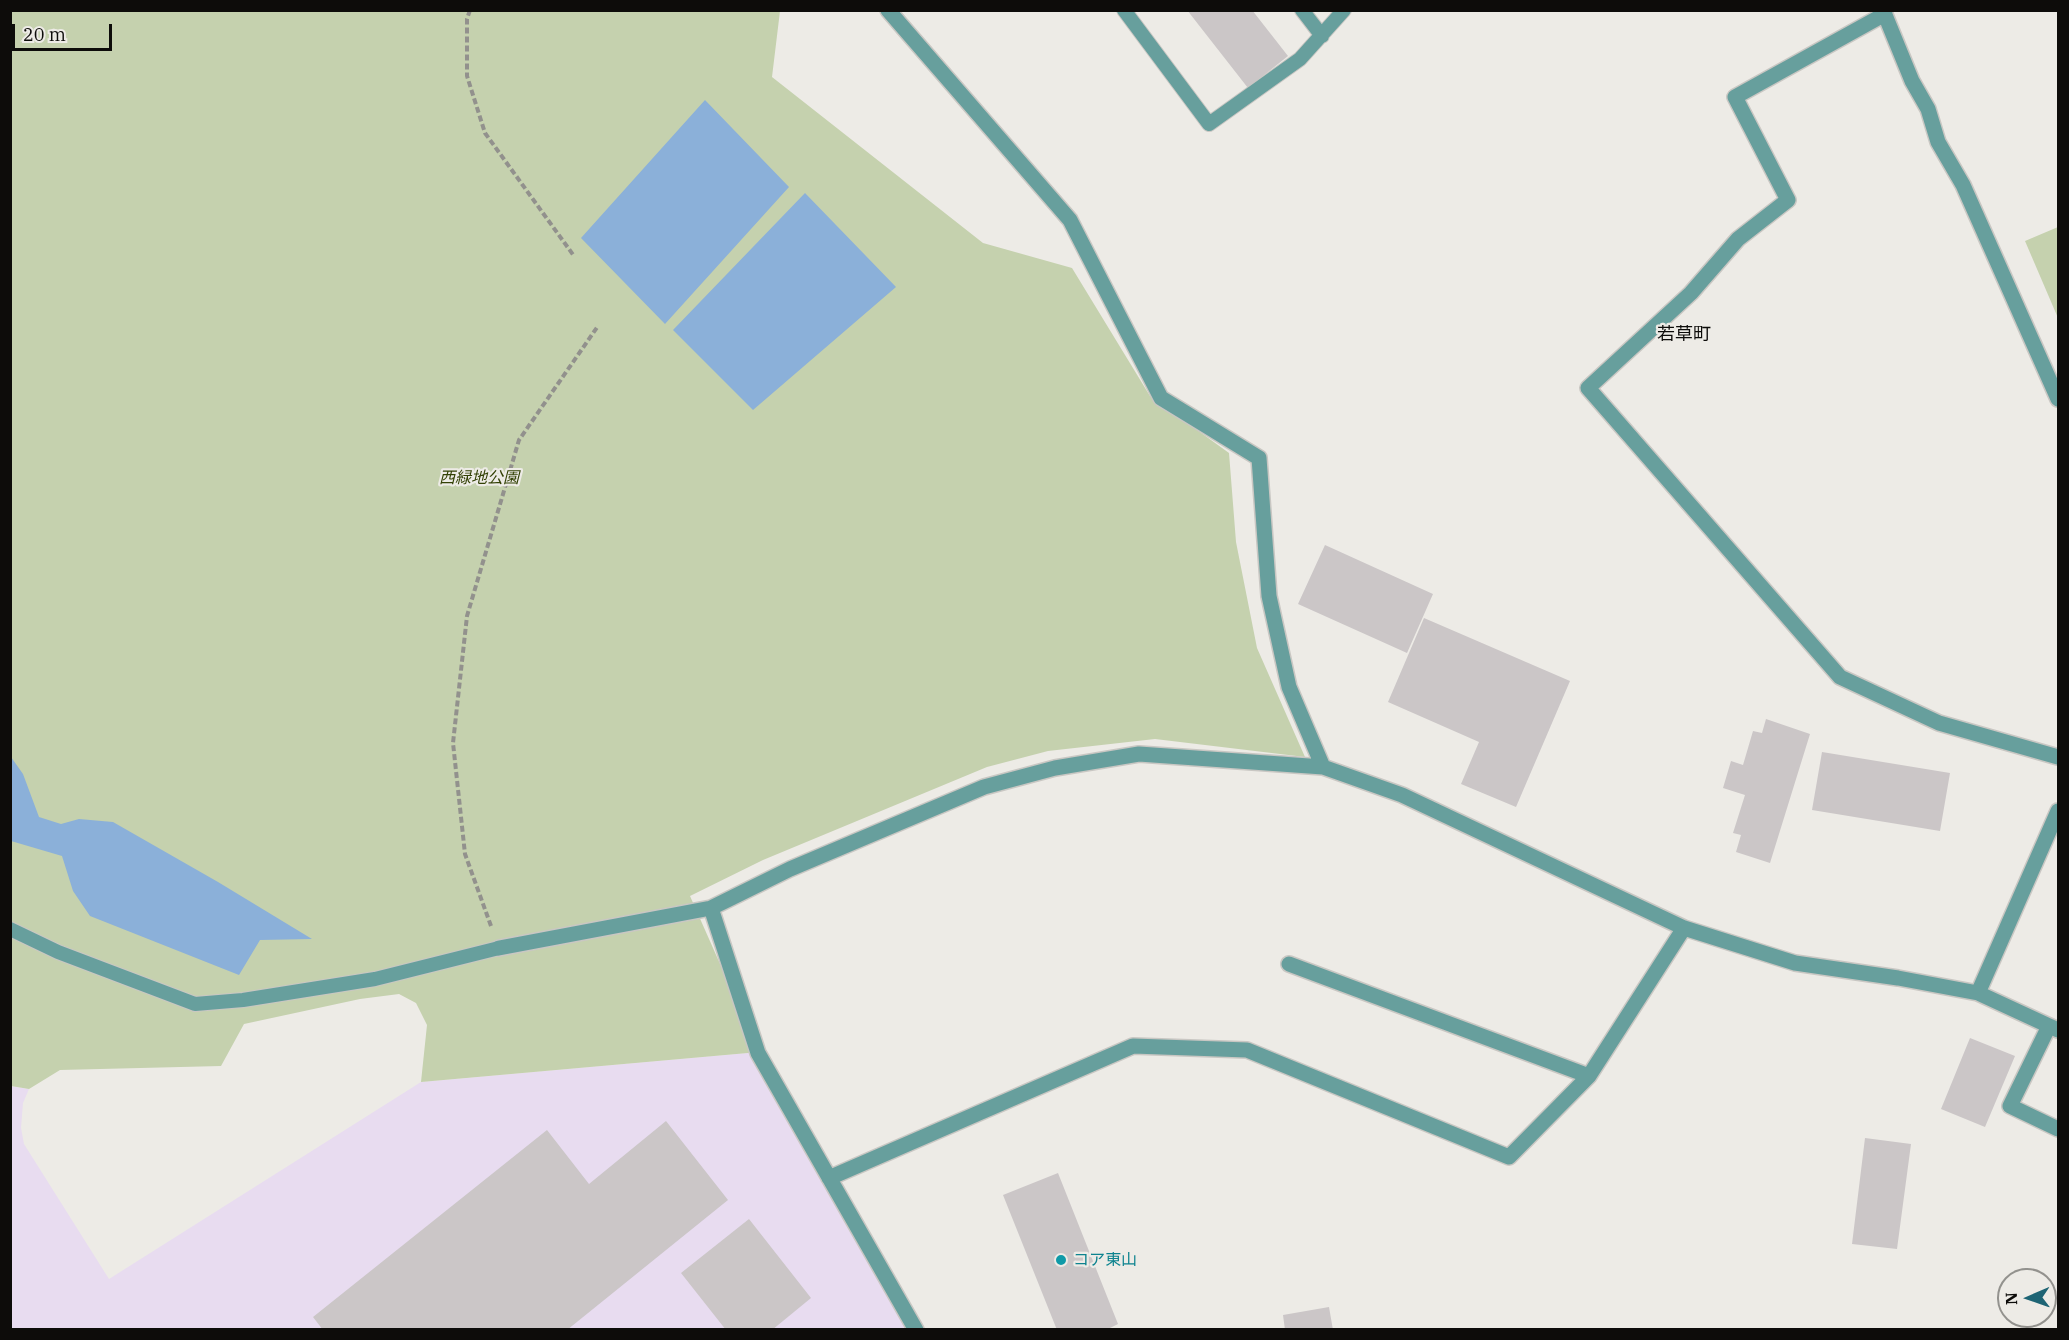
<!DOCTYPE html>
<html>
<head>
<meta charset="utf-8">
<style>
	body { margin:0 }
	#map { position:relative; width:2069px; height:1340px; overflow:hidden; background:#edebe6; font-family:"IBM Plex Serif",serif }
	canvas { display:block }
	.frame { position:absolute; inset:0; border:12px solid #0d0c0a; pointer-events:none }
	.north { position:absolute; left:1997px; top:1268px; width:60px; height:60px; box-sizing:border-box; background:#edebe6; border:2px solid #93928e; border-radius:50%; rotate:268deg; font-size:16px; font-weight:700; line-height:24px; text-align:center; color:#0d0c0a }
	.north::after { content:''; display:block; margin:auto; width:21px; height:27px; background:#1e6474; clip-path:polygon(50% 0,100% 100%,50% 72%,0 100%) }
	.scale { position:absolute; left:12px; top:24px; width:100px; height:27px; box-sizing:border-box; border:3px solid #0d0c0a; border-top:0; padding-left:8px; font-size:18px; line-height:21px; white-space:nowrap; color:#0d0c0a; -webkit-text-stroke:4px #edebe6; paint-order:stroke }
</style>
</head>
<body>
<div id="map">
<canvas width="2069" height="1340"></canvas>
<div class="frame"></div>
<div class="north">N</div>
<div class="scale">20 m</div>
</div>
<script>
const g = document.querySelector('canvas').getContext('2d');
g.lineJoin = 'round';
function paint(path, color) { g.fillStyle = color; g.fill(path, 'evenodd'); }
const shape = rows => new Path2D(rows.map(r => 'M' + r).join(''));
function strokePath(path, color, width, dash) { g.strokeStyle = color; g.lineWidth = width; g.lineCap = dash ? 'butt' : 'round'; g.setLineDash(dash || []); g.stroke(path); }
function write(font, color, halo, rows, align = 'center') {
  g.font = font + ' "IBM Plex Serif","Noto Sans JP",serif'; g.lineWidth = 4.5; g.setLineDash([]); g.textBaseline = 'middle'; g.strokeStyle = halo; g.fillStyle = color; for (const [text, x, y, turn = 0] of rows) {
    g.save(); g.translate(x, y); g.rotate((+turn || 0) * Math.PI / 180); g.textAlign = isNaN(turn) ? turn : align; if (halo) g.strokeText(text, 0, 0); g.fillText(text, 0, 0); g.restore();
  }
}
paint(shape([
	[759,1052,916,1329,11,1329,10,1086,29,1089,23,1103,21,1128,24,1144,109,1279,421,1082]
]), '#e8dcf0');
paint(shape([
	[10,11,780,11,772,77,983,243,1072,268,1150,396,1229,453,1236,542,1257,648,1305,757,1155,739,1048,751,987,767,763,860,690,896,759,1052,421,1082,427,1025,416,1003,399,994,360,999,244,1024,221,1066,60,1070,29,1089,11,1086],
	[2058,227,2058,318,2025,241]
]), '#c5d1ae');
paint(shape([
	[705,100,789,187,665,324,581,238],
	[805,193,896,287,753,410,673,330],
	[11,757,23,774,39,817,61,824,79,819,113,822,218,882,312,939,260,940,239,975,90,916,73,891,62,856,11,841]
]), '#8bb0d9');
paint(shape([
	[1187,10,1252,10,1288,56,1248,88],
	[1325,545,1433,594,1407,653,1298,604],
	[1424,618,1570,681,1516,807,1461,784,1479,742,1388,702],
	[1766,719,1810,734,1770,863,1736,852,1741,835,1733,833,1745,795,1723,788,1731,761,1743,765,1753,731,1762,733],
	[1822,752,1950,773,1940,831,1812,810],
	[1970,1038,2015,1056,1985,1127,1941,1109],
	[666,1121,728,1200,567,1330,323,1330,313,1317,547,1130,589,1184],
	[1865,1138,1911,1144,1897,1249,1852,1244],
	[1058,1173,1118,1324,1106,1330,1057,1330,1003,1195],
	[749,1219,811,1298,772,1330,726,1330,681,1273],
	[1329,1307,1333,1330,1285,1330,1283,1315]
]), '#cbc6c7');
const lane = shape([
	[1124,10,1209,124,1300,59,1344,10],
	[1302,10,1322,36],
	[10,929,58,952,195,1004,243,1000,375,979,499,948]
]);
const street = shape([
	[888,10,1070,220,1161,398,1259,458,1269,596,1289,687,1323,767],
	[1883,10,1912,81,1928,109,1938,142,1963,185,2058,399],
	[1885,14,1735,97,1788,200,1738,239,1691,293,1588,388,1840,677,1939,723,2058,757],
	[711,908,758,1053,916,1330],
	[499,948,711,908,790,869,984,787,1055,768,1139,754,1323,767,1402,795,1684,928,1795,963,1898,978,1978,993,2058,1030],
	[1289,964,1589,1076],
	[1978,993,2058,811],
	[2049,1026,2010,1106,2058,1129],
	[829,1178,1133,1046,1247,1050,1509,1157,1589,1076,1684,928]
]);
strokePath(lane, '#c9c7c3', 16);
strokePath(street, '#c9c7c3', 18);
strokePath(shape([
	[470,10,467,19,467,76,485,133,574,256],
	[491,926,465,854,453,743,467,616,519,440,598,326]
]), '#92918d', 4, [6, 3]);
strokePath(lane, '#679f9d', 14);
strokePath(street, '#679f9d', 15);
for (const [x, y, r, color] of [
	[1061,1260,6,"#0f9aa8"]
]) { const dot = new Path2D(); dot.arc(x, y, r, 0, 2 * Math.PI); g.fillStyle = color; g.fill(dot); strokePath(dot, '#edebe6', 2); }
write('italic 16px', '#334105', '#edebe6', [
	["西緑地公園",479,478]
]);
write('16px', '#0d838f', '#edebe6', [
	["コア東山",1073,1260]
], 'left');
write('18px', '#0d0c0a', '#edebe6', [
	["若草町",1684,335]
]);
</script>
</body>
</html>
